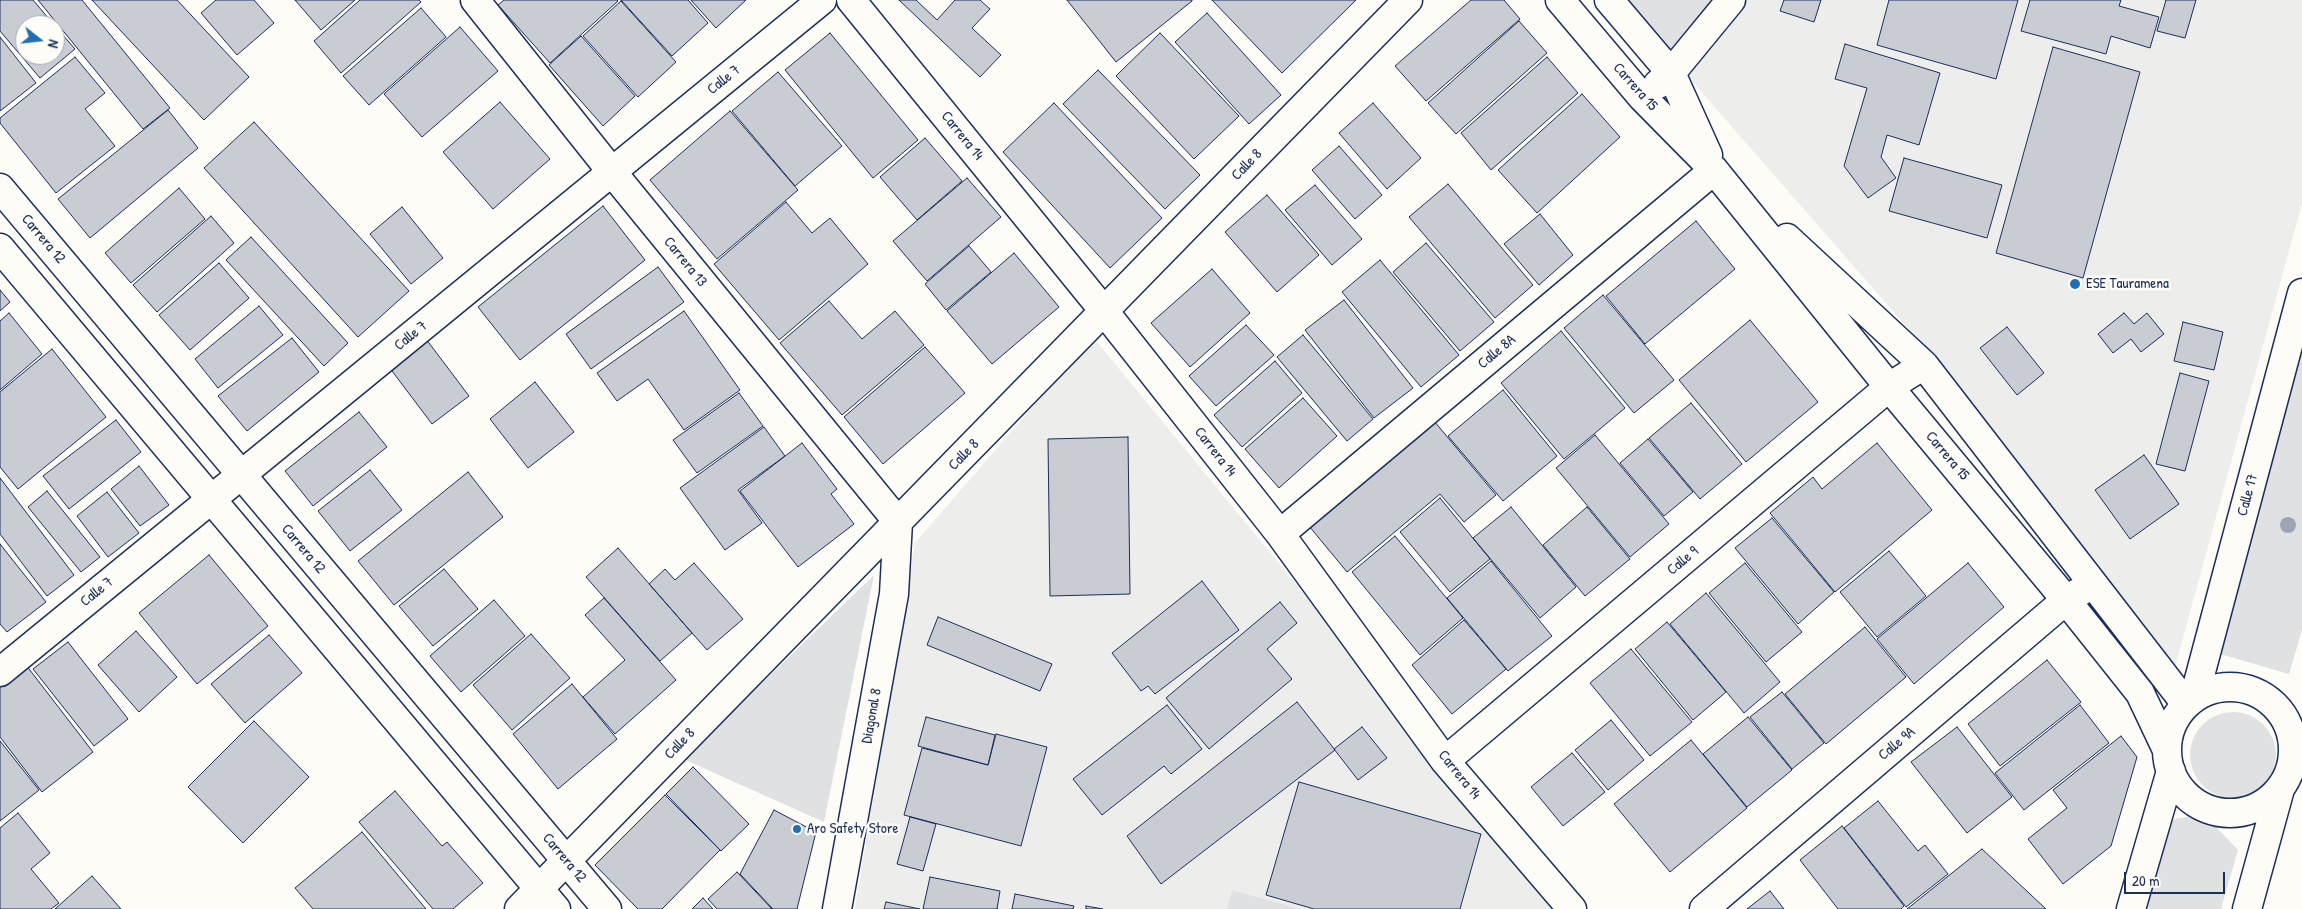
<!DOCTYPE html>
<html>
<head>
<meta charset="utf-8">
<style>
	body { margin:0 }
	#map { position:relative; width:2302px; height:909px; overflow:hidden; background:#fdfcf7; font-family:"Patrick Hand",sans-serif }
	canvas { display:block }
	.north { position:absolute; left:15px; top:15px; width:50px; height:50px; box-sizing:border-box; background:#fdfcf7; border:1px solid #a3aaba; border-radius:50%; rotate:106deg; font-size:14px; font-weight:700; line-height:20px; text-align:center; color:#1b2f5e }
	.north::after { content:''; display:block; margin:auto; width:18px; height:22px; background:#1f6fb2; clip-path:polygon(50% 0,100% 100%,50% 72%,0 100%) }
	.scale { position:absolute; left:2124px; top:872px; width:101px; height:22px; box-sizing:border-box; border:2px solid #1b2f5e; border-top:0; padding-left:6px; font-size:15px; line-height:18px; white-space:nowrap; color:#1b2f5e; -webkit-text-stroke:4px #fdfcf7; paint-order:stroke }
</style>
</head>
<body>
<div id="map">
<canvas width="2302" height="909"></canvas>
<div class="north">N</div>
<div class="scale">20 m</div>
</div>
<script>
const g = document.querySelector('canvas').getContext('2d');
g.lineJoin = 'round';
function paint(path, color) { g.fillStyle = color; g.fill(path, 'evenodd'); }
const shape = rows => new Path2D(rows.map(r => 'M' + r).join(''));
function strokePath(path, color, width, dash) { g.strokeStyle = color; g.lineWidth = width; g.lineCap = dash ? 'butt' : 'round'; g.setLineDash(dash || []); g.stroke(path); }
function write(font, color, halo, rows, align = 'center') {
  g.font = font + ' "Patrick Hand",sans-serif'; g.lineWidth = 5; g.setLineDash([]); g.textBaseline = 'middle'; g.strokeStyle = halo; g.fillStyle = color; for (const [text, x, y, turn = 0] of rows) {
    g.save(); g.translate(x, y); g.rotate((+turn || 0) * Math.PI / 180); g.textAlign = isNaN(turn) ? turn : align; if (halo) g.strokeText(text, 0, 0); g.fillText(text, 0, 0); g.restore();
  }
}
paint(shape([
	[1744,0,2302,0,2302,203,2175,667,1939,364,1685,73,1743,4],
	[1093,337,1563,909,855,909,915,543]
]), '#edeeec');
paint(shape([
	[1626,0,1715,0,1672,52],
	[2302,316,2302,630,2289,674,2203,649],
	[874,575,824,822,683,759],
	'2190 755a43 43 0 1 1 86 0a43 43 0 1 1-86 0Z',
	[2193,816,2216,827,2238,850,2221,909,2133,909,2155,832,2175,819],
	[1232,890,1300,909,1227,909]
]), '#e0e1e3');
const building = shape([
	[0,0,33,0,54,25,25,25,25,55,55,55,55,26,75,49,40,78,0,31,0,0],
	[38,0,82,0,170,108,143,129,38,0],
	[92,0,177,0,249,77,204,120,92,0],
	[216,0,254,0,274,23,237,55,201,13,216,0],
	[295,0,355,0,321,30,295,0],
	[360,0,419,0,421,2,341,73,314,41,360,0],
	[504,0,617,0,618,1,550,63,498,5,504,0],
	[621,0,688,0,708,23,672,56,621,0],
	[691,0,746,0,716,28,691,0],
	[899,0,916,0,937,20,955,0,980,0,990,9,972,28,1001,55,980,77,899,0],
	[1067,0,1192,0,1192,1,1116,62,1067,0],
	[1212,0,1356,0,1282,73,1212,0],
	[1471,0,1504,0,1520,19,1426,101,1395,66,1471,0],
	[1784,0,1821,0,1814,22,1780,11,1784,0],
	[1889,0,2018,0,1996,79,1877,45,1889,0],
	[2030,0,2121,0,2119,6,2159,17,2150,48,2111,36,2106,54,2021,31,2030,0],
	[2166,0,2196,0,2185,38,2157,31,2166,0],
	[621,1,676,62,638,97,583,36,621,1],
	[421,8,446,37,369,105,343,76,421,8],
	[1207,13,1281,95,1249,124,1175,42,1207,13],
	[1519,21,1547,53,1456,134,1428,103,1519,21],
	[460,27,498,71,422,137,384,94,460,27],
	[830,33,918,140,873,178,785,70,830,33],
	[1160,33,1239,116,1194,159,1116,76,1160,33],
	[581,36,635,96,603,126,549,65,581,36],
	[0,37,36,83,0,111,0,37],
	[1845,44,1940,73,1919,145,1887,135,1881,157,1896,178,1868,198,1844,166,1867,88,1835,79,1845,44],
	[2053,47,2140,72,2083,278,1996,253,2053,47],
	[75,57,105,93,85,109,115,146,56,193,0,123,0,118,75,57],
	[1547,57,1578,93,1491,170,1461,133,1547,57],
	[1098,70,1200,175,1165,209,1063,104,1098,70],
	[778,72,842,146,795,186,732,111,778,72],
	[1582,94,1620,137,1537,213,1498,170,1582,94],
	[500,102,550,159,493,209,443,152,500,102],
	[1054,103,1162,218,1110,268,1003,152,1054,103],
	[1373,103,1421,158,1387,189,1339,133,1373,103],
	[168,110,198,148,90,238,58,199,168,110],
	[730,111,798,190,717,259,650,180,730,111],
	[254,122,409,291,358,337,204,168,254,122],
	[925,138,962,181,917,220,880,177,925,138],
	[1339,146,1382,195,1355,219,1312,170,1339,146],
	[1904,158,2002,185,1987,238,1889,211,1904,158],
	[967,178,1001,217,927,281,893,241,967,178],
	[1448,184,1533,285,1495,318,1409,217,1448,184],
	[1315,185,1362,239,1332,265,1285,210,1315,185],
	[179,188,205,219,131,283,105,253,179,188],
	[1267,195,1319,255,1277,292,1225,232,1267,195],
	[786,202,812,233,830,218,868,264,779,340,714,264,786,202],
	[603,206,645,260,520,360,478,307,603,206],
	[402,207,443,258,411,284,370,234,402,207],
	[1540,214,1573,255,1539,285,1504,244,1540,214],
	[211,216,234,243,157,312,133,285,211,216],
	[1696,221,1735,269,1645,344,1606,296,1696,221],
	[251,237,348,343,324,366,226,260,251,237],
	[1426,243,1494,322,1460,351,1393,272,1426,243],
	[969,246,991,272,946,310,925,284,969,246],
	[1014,253,1059,307,992,364,947,311,1014,253],
	[1380,260,1459,355,1421,387,1342,292,1380,260],
	[219,263,249,298,190,350,159,315,219,263],
	[658,267,684,302,591,369,566,334,658,267],
	[1212,269,1250,313,1190,367,1151,323,1212,269],
	[0,290,10,302,0,311,0,290],
	[1603,295,1674,380,1634,413,1564,328,1603,295],
	[1344,300,1413,388,1374,418,1305,330,1344,300],
	[829,301,862,339,895,311,924,345,842,415,780,343,829,301],
	[259,306,283,335,218,388,195,359,259,306],
	[684,311,740,390,684,430,648,379,617,401,597,373,684,311],
	[9,313,42,354,0,390,0,321,9,313],
	[2124,313,2134,324,2147,313,2164,334,2141,352,2131,339,2113,353,2098,334,2124,313],
	[1750,320,1818,402,1746,462,1679,380,1750,320],
	[2183,322,2223,332,2214,370,2174,361,2183,322],
	[1246,325,1274,355,1216,406,1189,376,1246,325],
	[2007,327,2044,373,2017,395,1980,348,2007,327],
	[1561,331,1625,408,1564,459,1501,383,1561,331],
	[423,335,469,396,432,424,386,363,423,335],
	[1303,335,1373,419,1347,441,1277,357,1303,335],
	[292,338,319,372,247,431,218,396,292,338],
	[925,347,965,393,883,464,844,417,925,347],
	[52,349,106,417,18,489,0,467,0,392,52,349],
	[1275,361,1302,393,1242,447,1214,415,1275,361],
	[2180,373,2209,381,2185,471,2156,464,2180,373],
	[535,382,574,432,528,468,490,419,535,382],
	[1503,390,1557,456,1503,501,1448,436,1503,390],
	[739,393,763,426,697,473,673,440,739,393],
	[1303,398,1337,436,1279,488,1245,449,1303,398],
	[1691,403,1742,464,1700,499,1649,438,1691,403],
	[359,412,387,447,313,506,285,471,359,412],
	[116,420,141,452,69,509,43,476,116,420],
	[1434,421,1496,495,1464,522,1440,494,1347,572,1309,526,1434,421],
	[764,427,785,456,738,490,762,523,725,550,680,488,764,427],
	[1595,435,1669,524,1630,557,1556,468,1595,435],
	[1128,437,1130,594,1050,596,1048,439,1128,437],
	[1648,439,1693,492,1664,516,1620,463,1648,439],
	[802,443,837,489,831,494,854,524,798,567,740,491,802,443],
	[1877,443,1932,510,1835,592,1770,513,1813,477,1822,489,1877,443],
	[2144,455,2179,504,2130,539,2095,490,2144,455],
	[139,466,169,505,140,526,111,489,139,466],
	[370,470,402,510,350,551,318,511,370,470],
	[468,472,503,517,394,605,358,561,468,472],
	[0,478,74,575,47,596,0,534,0,478],
	[47,491,100,557,81,572,28,507,47,491],
	[107,492,139,533,108,557,77,516,107,492],
	[1440,498,1490,559,1450,592,1400,532,1440,498],
	[1511,507,1576,587,1540,618,1473,538,1511,507],
	[1587,507,1630,559,1585,596,1543,545,1587,507],
	[1772,518,1834,592,1798,624,1735,548,1772,518],
	[1395,536,1463,618,1420,655,1352,572,1395,536],
	[0,544,46,602,7,632,0,624,0,544],
	[618,548,692,633,660,661,586,577,618,548],
	[1889,551,1926,596,1877,637,1840,592,1889,551],
	[209,555,268,626,197,684,139,613,209,555],
	[1491,561,1552,636,1508,671,1447,598,1491,561],
	[694,563,743,619,707,650,649,584,665,569,675,580,694,563],
	[1745,563,1802,632,1766,662,1709,593,1745,563],
	[1968,563,2004,607,1914,684,1877,639,1968,563],
	[444,569,478,609,433,646,399,606,444,569],
	[1202,581,1239,630,1155,694,1148,686,1141,691,1112,653,1202,581],
	[1706,593,1780,682,1744,713,1670,624,1706,593],
	[604,598,676,680,615,734,583,697,625,660,585,615,604,598],
	[494,600,525,636,461,692,430,656,494,600],
	[1280,602,1297,623,1267,649,1292,679,1209,749,1166,698,1280,602],
	[938,617,1052,664,1040,691,927,645,938,617],
	[1464,620,1506,669,1452,714,1412,665,1464,620],
	[1667,622,1726,692,1693,720,1635,649,1667,622],
	[1865,627,1906,677,1826,744,1785,694,1865,627],
	[136,631,177,677,139,712,98,665,136,631],
	[531,634,570,678,512,730,473,685,531,634],
	[269,635,302,673,245,723,211,684,269,635],
	[68,642,128,719,94,746,33,669,68,642],
	[1631,649,1692,722,1650,756,1590,683,1631,649],
	[2047,660,2081,702,2000,766,1968,724,2047,660],
	[26,665,93,752,42,792,0,737,0,686,26,665],
	[572,684,617,739,558,789,513,734,572,684],
	[1782,692,1824,743,1792,769,1750,717,1782,692],
	[1297,702,1335,750,1161,884,1127,836,1297,702],
	[1167,705,1202,749,1171,774,1164,766,1102,815,1073,779,1167,705],
	[2080,705,2109,743,2024,810,1995,773,2080,705],
	[926,717,995,735,988,765,918,746,926,717],
	[1748,717,1792,770,1747,807,1703,754,1748,717],
	[1611,720,1644,760,1608,790,1575,750,1611,720],
	[254,721,309,777,243,843,188,787,254,721],
	[1362,727,1387,758,1358,780,1334,749,1362,727],
	[1957,727,2012,797,1967,833,1911,762,1957,727],
	[996,734,1047,747,1021,846,904,815,922,748,988,765,996,734],
	[2121,736,2137,757,2111,846,2063,884,2028,839,2067,808,2053,790,2121,736],
	[1691,740,1747,808,1670,872,1614,804,1691,740],
	[0,741,39,790,0,821,0,741],
	[1572,753,1605,792,1563,826,1531,787,1572,753],
	[693,767,749,824,721,851,666,794,693,767],
	[1299,782,1481,834,1460,909,1314,909,1266,895,1299,782],
	[395,791,442,846,447,842,483,883,453,909,433,909,359,822,395,791],
	[665,795,720,850,662,909,638,909,595,865,665,795],
	[1878,801,1918,851,1925,845,1948,874,1906,907,1844,828,1878,801],
	[774,810,816,832,797,909,773,909,740,874,774,810],
	[18,813,50,853,31,869,59,903,51,909,0,909,0,828,18,813],
	[910,817,936,824,923,871,897,864,910,817],
	[1842,826,1904,906,1901,909,1838,909,1800,860,1842,826],
	[362,832,426,909,313,909,295,888,362,832],
	[1982,849,2046,909,1907,909,1982,849],
	[737,872,772,909,717,909,708,899,737,872],
	[92,876,121,909,55,909,92,876],
	[930,877,1000,891,997,909,998,909,923,909,930,877],
	[1770,891,1784,909,1747,909,1770,891],
	[1015,894,1074,906,1073,909,1012,909,1015,894],
	[703,898,713,909,692,909,703,898],
	[886,902,920,909,884,909,886,902],
	[1086,906,1103,909,1086,909,1086,906]
]);
paint(building, '#c9ccd3');
strokePath(building, '#1b2f5e', 1);
const minor = shape([
	[475,0,612,172,898,522,894,594,837,909],
	[851,0,1104,311,1280,534,1445,761,1572,909],
	[1560,0,1642,97,1714,170,1889,387,2066,600,2140,693,2167,750],
	[1609,0,1671,73,1708,155],
	[1658,84,1671,73,1731,0],
	[0,188,607,909],
	[1787,238,1924,365,2186,704],
	[0,248,556,909],
	[1280,534,1714,170],
	[0,672,822,0],
	'2167 750a63 63 0 1 1 126 0a63 63 0 1 1-126 0Z',
	[2194,698,2302,293],
	[1445,761,1889,387,1924,365],
	[519,909,1408,0],
	[1704,909,2066,600,2081,591],
	[2131,909,2171,771],
	[2247,909,2280,789]
]);
strokePath(minor, '#1b2f5e', 31);
strokePath(minor, '#fdfcf7', 28);
g.fillStyle = '#9ca4b5';
for (const [x, y] of [
	[2288,525]
]) { g.beginPath(); g.arc(x, y, 8, 0, 2 * Math.PI); g.fill(); }
for (const [x, y, r, color] of [
	[2075,284,6,"#1f6fb2"],
	[797,829,5,"#1f6fb2"]
]) { const dot = new Path2D(); dot.arc(x, y, r, 0, 2 * Math.PI); g.fillStyle = color; g.fill(dot); strokePath(dot, '#fdfcf7', 2); }
write('15px', '#1b2f5e', '#fdfcf7', [
	["Calle 7",724,80,-39],
	["Carrera 15",1635,87,48],
	["Carrera 14",962,136,51],
	["Calle 8",1247,165,-46],
	["Carrera 12",43,239,50],
	["Carrera 13",685,262,51],
	["Calle 7",411,336,-39],
	["Calle 8A",1497,352,-40],
	["Carrera 14",1215,452,52],
	["Calle 8",964,455,-46],
	["Carrera 15",1947,456,50],
	["Calle 17",2248,495,-75],
	["Carrera 12",303,549,50],
	["Calle 9",1683,561,-40],
	["Calle 7",97,592,-39],
	["Diagonal 8",872,716,-80],
	["Calle 8",680,744,-46],
	["Calle 9A",1897,744,-40],
	["Carrera 14",1459,775,51],
	["Carrera 12",564,858,50]
]);
write('15px', '#1b2f5e', '#fdfcf7', [
	["ESE Tauramena",2086,284],
	["Aro Safety Store",807,829]
], 'left');
</script>
</body>
</html>
